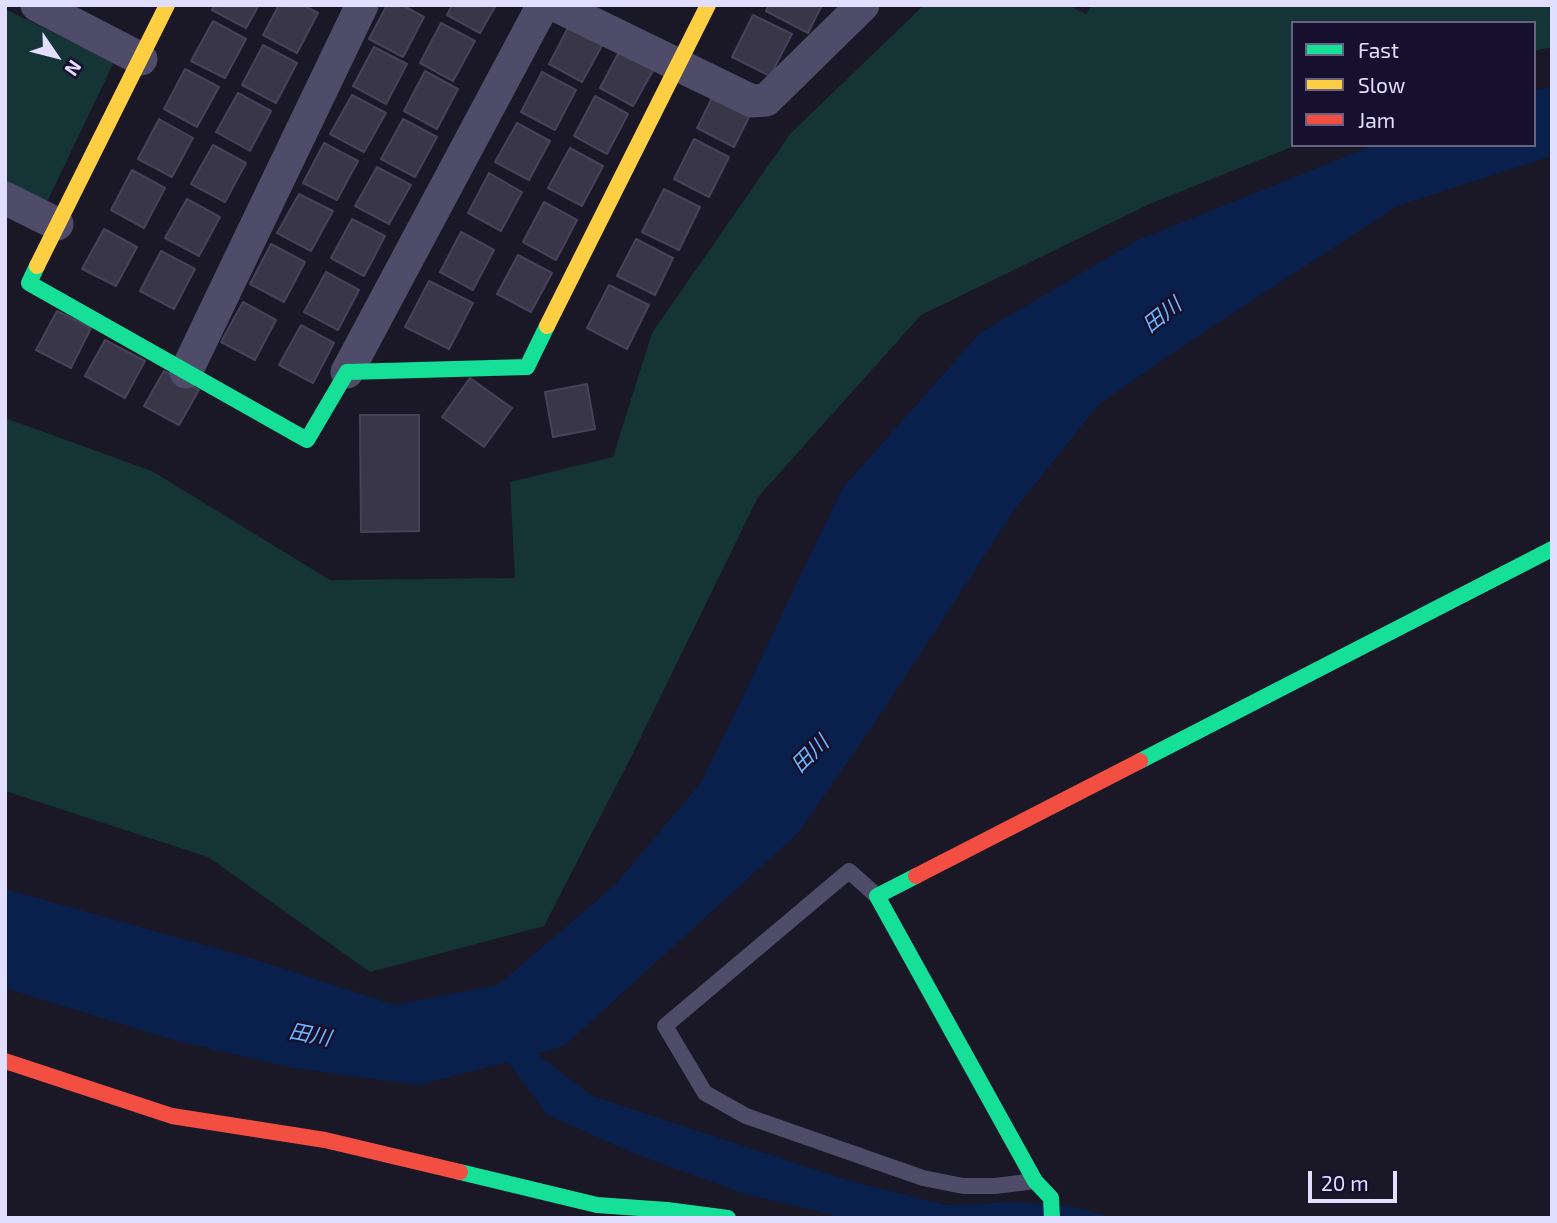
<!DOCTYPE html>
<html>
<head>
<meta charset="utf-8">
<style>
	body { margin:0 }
	#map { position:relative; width:1557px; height:1223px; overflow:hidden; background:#1a1727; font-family:"Exo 2",sans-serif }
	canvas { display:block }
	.frame { position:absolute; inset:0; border:7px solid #e2deff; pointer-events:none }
	.legend { position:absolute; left:1291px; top:21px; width:245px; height:126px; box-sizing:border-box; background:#16102e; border:2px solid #686282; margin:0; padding:9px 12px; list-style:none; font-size:21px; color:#e2deff }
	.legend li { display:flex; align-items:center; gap:14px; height:35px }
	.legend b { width:35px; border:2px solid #686282 }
	.north { position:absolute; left:21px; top:21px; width:70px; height:70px; -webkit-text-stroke:5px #16102e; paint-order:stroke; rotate:125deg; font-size:19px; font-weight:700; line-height:28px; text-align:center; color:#e2deff }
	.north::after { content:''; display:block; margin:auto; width:24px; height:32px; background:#e2deff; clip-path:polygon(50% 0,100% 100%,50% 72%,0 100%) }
	.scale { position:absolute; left:1308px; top:1171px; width:89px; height:32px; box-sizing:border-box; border:4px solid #e2deff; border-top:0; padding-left:9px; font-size:21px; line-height:24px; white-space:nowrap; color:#e2deff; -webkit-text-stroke:5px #16102e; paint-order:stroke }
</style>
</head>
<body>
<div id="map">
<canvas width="1557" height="1223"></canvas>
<div class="frame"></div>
<ul class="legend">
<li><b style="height:9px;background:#16e098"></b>Fast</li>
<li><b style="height:9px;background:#ffcf43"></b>Slow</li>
<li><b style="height:9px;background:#f24e42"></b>Jam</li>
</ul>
<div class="north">N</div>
<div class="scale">20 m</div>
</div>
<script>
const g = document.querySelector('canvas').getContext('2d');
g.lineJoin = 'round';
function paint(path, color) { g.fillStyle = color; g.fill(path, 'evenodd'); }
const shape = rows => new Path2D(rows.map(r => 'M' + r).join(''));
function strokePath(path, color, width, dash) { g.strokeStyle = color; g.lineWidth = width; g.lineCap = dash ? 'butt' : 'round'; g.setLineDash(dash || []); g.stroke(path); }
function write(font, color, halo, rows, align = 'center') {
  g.font = font + ' "Exo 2","Noto Sans JP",sans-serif'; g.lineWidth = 5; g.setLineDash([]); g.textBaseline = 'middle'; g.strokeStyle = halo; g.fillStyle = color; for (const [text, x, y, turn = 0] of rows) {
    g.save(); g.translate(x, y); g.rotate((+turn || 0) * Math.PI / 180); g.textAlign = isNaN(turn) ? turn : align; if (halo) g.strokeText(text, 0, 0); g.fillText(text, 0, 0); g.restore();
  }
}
paint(shape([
	[924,5,1068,5,1086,14,1092,5,1552,5,1552,47,1534,51,1534,23,1293,23,1293,145,1297,145,1152,203,921,315,758,497,631,757,544,926,370,972,208,857,5,791,5,418,152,471,330,580,515,578,510,482,613,457,652,333,790,134],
	[5,9,114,62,46,204,5,183]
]), '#143436');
paint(shape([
	[1552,86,1552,156,1397,206,1192,340,1099,404,1015,509,884,709,799,832,564,1046,537,1054,592,1096,847,1180,945,1205,1016,1202,1073,1207,1115,1218,845,1218,745,1194,633,1153,548,1115,508,1062,419,1085,293,1068,174,1040,5,988,5,889,257,960,395,1005,498,985,615,885,703,780,842,489,980,333,1136,241,1374,145,1534,145,1534,91]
]), '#0a204c');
const building = shape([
	[215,5,259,5,246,28,212,10,215,5],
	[279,5,303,5,318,13,297,53,263,35,279,5],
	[387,5,402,5,424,17,403,57,369,39,387,5],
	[452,5,496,5,480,33,447,15,452,5],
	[769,5,822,5,808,33,766,11,769,5],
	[753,15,792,34,770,76,732,57,753,15],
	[213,21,246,39,225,78,191,61,213,21],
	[441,23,475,41,453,81,420,63,441,23],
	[570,24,604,42,582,82,549,64,570,24],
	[263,45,297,63,276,103,242,85,263,45],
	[374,47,407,64,386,104,353,86,374,47],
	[621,48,655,67,633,106,600,88,621,48],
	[185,69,219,87,197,127,164,109,185,69],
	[425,71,458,89,437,129,404,111,425,71],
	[542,72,576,90,555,130,521,112,542,72],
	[716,90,753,109,734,147,697,128,716,90],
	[238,93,271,111,250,151,216,132,238,93],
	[352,95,386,113,364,152,330,134,352,95],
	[595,96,628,114,607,154,574,136,595,96],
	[159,119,193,138,172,177,138,159,159,119],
	[403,119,437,137,415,177,381,159,403,119],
	[517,123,550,141,529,180,495,162,517,123],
	[694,139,729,157,709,197,674,179,694,139],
	[324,143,358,161,337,200,303,183,324,143],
	[213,145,246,163,225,202,191,184,213,145],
	[570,148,603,166,582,206,548,188,570,148],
	[377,167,411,185,389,224,355,206,377,167],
	[132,170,165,188,144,228,111,210,132,170],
	[489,173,522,192,501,231,468,213,489,173],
	[664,189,700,207,679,250,642,232,664,189],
	[299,194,333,211,311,251,277,233,299,194],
	[187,199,220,217,199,256,165,238,187,199],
	[544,202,577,220,556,260,523,242,544,202],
	[352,219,385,236,364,276,331,258,352,219],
	[104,229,137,247,116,286,82,269,104,229],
	[461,232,494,250,473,290,440,272,461,232],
	[636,239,673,258,655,295,617,276,636,239],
	[271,244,305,262,284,302,250,284,271,244],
	[161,251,195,269,174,309,140,291,161,251],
	[518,255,552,273,531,312,497,294,518,255],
	[326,272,359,290,338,330,304,312,326,272],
	[429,281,473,303,449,349,405,327,429,281],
	[609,285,649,305,627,349,587,328,609,285],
	[243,302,276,320,255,360,221,342,243,302],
	[57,311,91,328,71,368,36,350,57,311],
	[301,325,334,343,313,383,279,365,301,325],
	[105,340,145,361,125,398,85,376,105,340],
	[164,371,199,390,179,425,144,406,164,371],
	[470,378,512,408,484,447,442,417,470,378],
	[587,384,595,429,553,437,545,392,587,384],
	[360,415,419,415,419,531,361,532,360,415]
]);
paint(building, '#393648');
strokePath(building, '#47425a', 2);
strokePath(shape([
	[877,896,849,871,665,1026,705,1093,746,1116,923,1178,963,1186,995,1186,1035,1181]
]), '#4e4c68', 16);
strokePath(shape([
	[37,5,141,59],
	[555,5,752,101,766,100,863,5],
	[5,198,57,224],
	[186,372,362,5],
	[347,372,543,5]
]), '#4e4c68', 33);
strokePath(shape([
	[37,266,29,283,307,440,347,372,527,367,547,326],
	[1140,761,1552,549],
	[916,876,877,896,1035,1181,1051,1198,1052,1218],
	[460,1172,597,1205,667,1210,728,1218]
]), '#16e098', 16);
strokePath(shape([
	[37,266,167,5],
	[547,326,708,5]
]), '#ffcf43', 16);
strokePath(shape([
	[916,876,1140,761],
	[5,1061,172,1116,325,1140,460,1172]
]), '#f24e42', 16);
write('italic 21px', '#6cb8ff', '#16102e', [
	["田川",1162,315,-38],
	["田川",810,754,-45],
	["田川",310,1035,11]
]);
</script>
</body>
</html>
